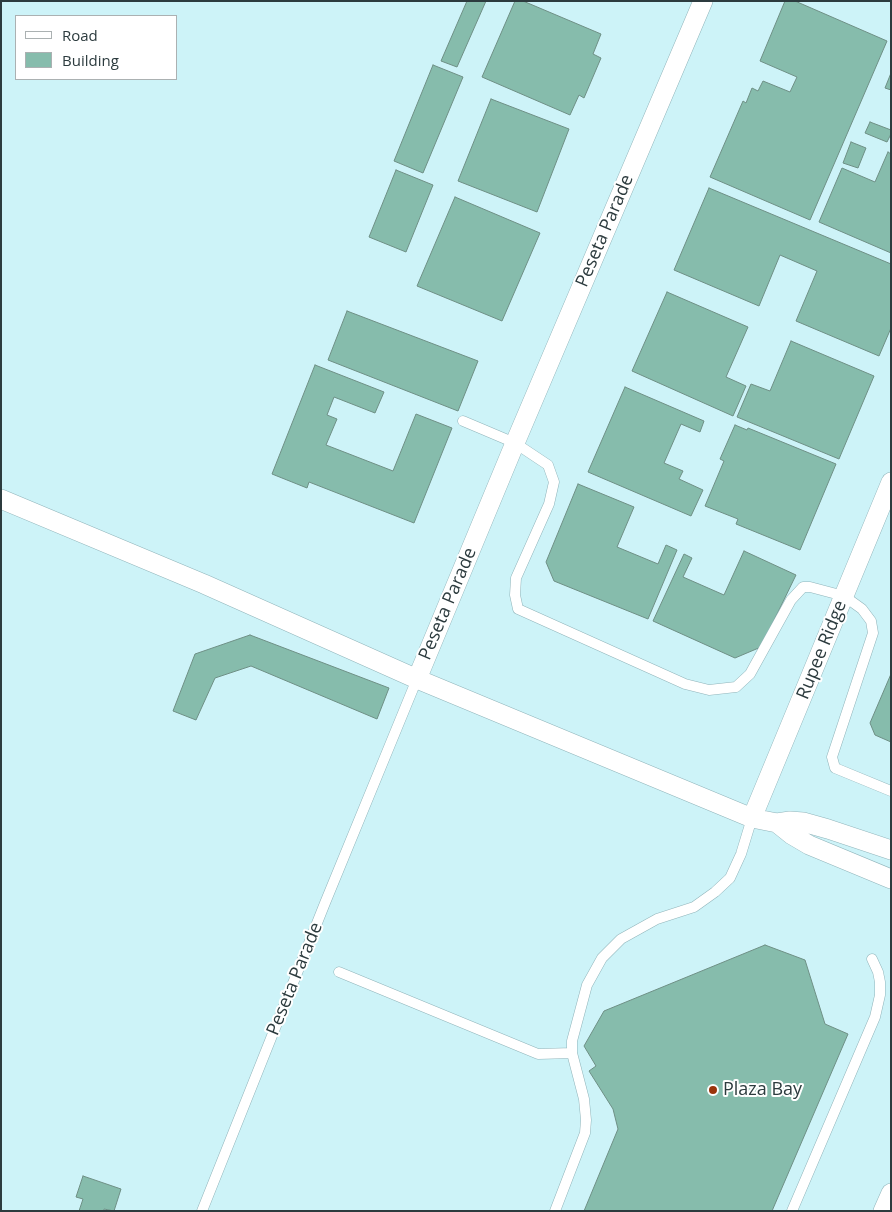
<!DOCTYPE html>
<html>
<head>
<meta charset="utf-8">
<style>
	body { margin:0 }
	#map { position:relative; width:892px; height:1212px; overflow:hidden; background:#cdf3f8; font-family:"Open Sans",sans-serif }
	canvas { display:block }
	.frame { position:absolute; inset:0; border:2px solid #2c3b3e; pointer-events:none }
	.legend { position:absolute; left:15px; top:15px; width:162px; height:65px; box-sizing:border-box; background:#fff; border:1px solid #abb1b2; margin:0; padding:6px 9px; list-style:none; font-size:15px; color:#2c3b3e }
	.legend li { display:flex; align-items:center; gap:10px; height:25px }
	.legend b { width:25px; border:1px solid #abb1b2 }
</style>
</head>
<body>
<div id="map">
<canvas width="892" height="1212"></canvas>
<div class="frame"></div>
<ul class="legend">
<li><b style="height:6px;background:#fff"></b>Road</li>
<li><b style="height:14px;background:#86bcac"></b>Building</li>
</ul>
</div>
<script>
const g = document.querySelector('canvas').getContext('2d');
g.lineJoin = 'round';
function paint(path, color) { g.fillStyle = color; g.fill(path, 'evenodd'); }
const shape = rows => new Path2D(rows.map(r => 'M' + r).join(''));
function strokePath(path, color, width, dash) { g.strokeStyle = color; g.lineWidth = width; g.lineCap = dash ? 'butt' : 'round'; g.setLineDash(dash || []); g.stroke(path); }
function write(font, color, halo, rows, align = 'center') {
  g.font = font + ' "Open Sans",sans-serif'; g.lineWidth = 4; g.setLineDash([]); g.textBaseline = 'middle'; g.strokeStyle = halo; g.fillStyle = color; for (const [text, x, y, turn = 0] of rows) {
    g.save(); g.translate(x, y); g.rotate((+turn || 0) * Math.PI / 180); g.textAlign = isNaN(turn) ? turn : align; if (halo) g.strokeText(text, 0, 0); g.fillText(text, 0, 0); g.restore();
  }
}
const building = shape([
	[467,1,486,1,457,67,441,61,467,1],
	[515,1,523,1,601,34,593,54,601,58,584,98,579,95,570,115,482,77,515,1],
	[785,1,795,1,887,41,810,220,710,177,743,101,746,103,752,88,758,91,763,81,790,92,797,77,760,61,785,1],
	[433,65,463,77,423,173,394,161,433,65],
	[891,73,891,90,885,88,891,73],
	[491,99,569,129,537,212,458,181,491,99],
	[870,122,891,130,891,134,887,142,865,133,870,122],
	[851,142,866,148,858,168,843,163,851,142],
	[888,152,891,154,891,253,819,222,842,168,875,182,888,152],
	[396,170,433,185,406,252,369,237,396,170],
	[709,188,891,264,891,328,879,356,796,321,817,271,780,255,759,306,674,270,709,188],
	[455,197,540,233,502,321,417,286,455,197],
	[667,292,748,327,726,377,746,386,733,416,632,371,667,292],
	[347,311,478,361,458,411,328,360,347,311],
	[791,341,874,376,839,459,737,417,751,384,770,391,791,341],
	[315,365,384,392,375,413,334,397,327,415,337,419,326,445,393,471,416,414,452,428,414,523,309,482,307,488,272,474,315,365],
	[625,387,704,421,700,432,681,424,664,463,683,471,679,479,703,490,691,516,588,472,625,387],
	[735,425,747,430,748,428,836,464,800,550,736,524,738,519,705,506,724,461,720,459,735,425],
	[578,484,634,507,617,547,658,564,666,545,677,550,648,619,554,581,546,562,578,484],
	[744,551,796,575,761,647,735,658,653,621,684,554,692,558,683,577,724,595,744,551],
	[250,635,389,688,377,719,251,666,215,678,196,720,173,711,195,654,250,635],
	[891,674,891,742,875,735,870,723,891,674],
	[765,945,805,960,825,1024,848,1034,772,1211,584,1211,618,1129,613,1109,589,1071,596,1066,584,1046,604,1011,765,945],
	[83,1176,121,1189,114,1211,104,1209,104,1211,79,1211,83,1199,76,1197,83,1176]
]);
paint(building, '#86bcac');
strokePath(building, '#6e8f85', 1);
const service = shape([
	[463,421,515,443,548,465,554,482,549,504,516,578,515,595,518,609,685,684,709,690,736,687,750,674,791,600,803,587,810,587,844,596,862,609,871,621,873,633,832,757,835,768,891,791],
	[339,972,538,1054,572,1053],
	[202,1211,325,903,417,679],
	[555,1211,585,1133,586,1120,584,1099,572,1053,572,1041,587,985,602,958,621,939,657,919,694,907,715,892,730,878,741,854,752,818],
	[792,1211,875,1017,880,995,880,982,878,972,872,959]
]);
const minor = shape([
	[1,499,204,584,417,679,752,818,777,823,790,821,803,822,828,829,891,850],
	[417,679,515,443,703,1],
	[752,818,891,482],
	[777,823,792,835,809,845,891,879],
	[883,1211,891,1193]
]);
strokePath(service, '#90b4ba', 11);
strokePath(minor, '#90b4ba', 20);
strokePath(service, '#fff', 10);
strokePath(minor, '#fff', 19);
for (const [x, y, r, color] of [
	[713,1090,5,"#9a340b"]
]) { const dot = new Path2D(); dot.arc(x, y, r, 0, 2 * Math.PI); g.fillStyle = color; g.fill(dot); strokePath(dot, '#fff', 2); }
write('18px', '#2c3b3e', '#fff', [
	["Peseta Parade",605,231,-67],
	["Peseta Parade",448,604,-67],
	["Rupee Ridge",822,650,-68],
	["Peseta Parade",295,979,-68]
]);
write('18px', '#2c3b3e', '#fff', [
	["Plaza Bay",723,1090]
], 'left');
</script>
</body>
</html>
